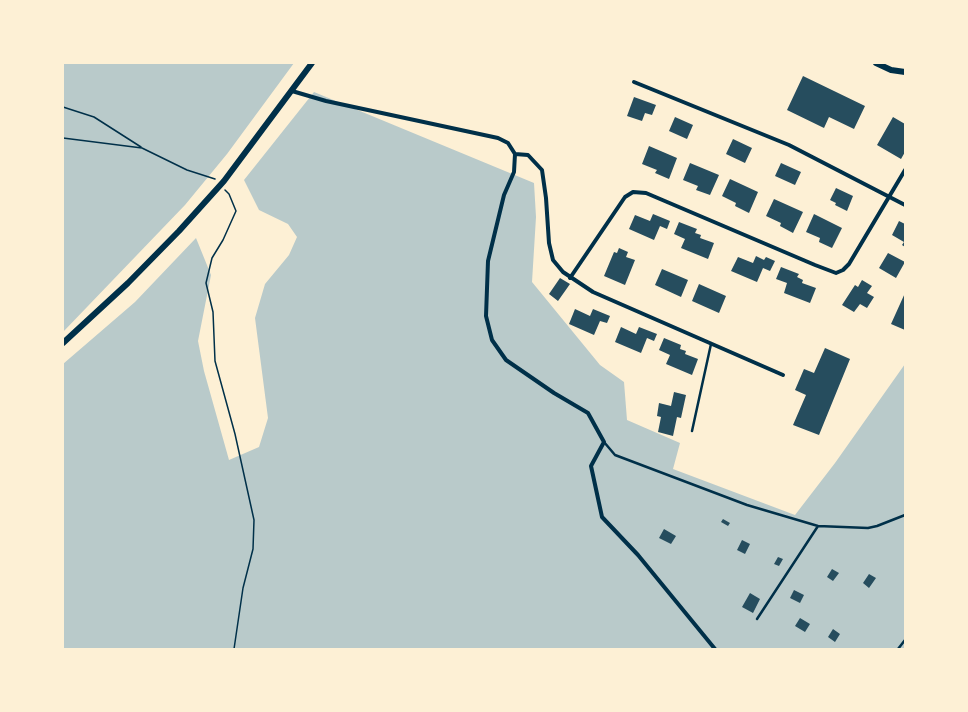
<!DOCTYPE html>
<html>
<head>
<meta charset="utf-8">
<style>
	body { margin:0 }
	#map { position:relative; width:968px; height:712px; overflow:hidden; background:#fdf0d5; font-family:Montserrat,sans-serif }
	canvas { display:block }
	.frame { position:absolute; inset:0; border:64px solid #fdf0d5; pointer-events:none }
</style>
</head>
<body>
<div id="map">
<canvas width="968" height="712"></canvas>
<div class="frame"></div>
</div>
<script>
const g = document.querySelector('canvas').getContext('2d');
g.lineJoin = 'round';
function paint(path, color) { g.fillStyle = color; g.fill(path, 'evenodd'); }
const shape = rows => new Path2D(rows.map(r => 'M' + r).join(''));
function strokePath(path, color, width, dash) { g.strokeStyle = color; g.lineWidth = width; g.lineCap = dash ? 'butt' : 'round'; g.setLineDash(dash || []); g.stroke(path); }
paint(shape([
	[63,63,294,63,227,154,185,205,63,332],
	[314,92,534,183,536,217,532,282,600,365,624,382,627,420,680,443,673,469,795,515,835,463,905,364,905,649,63,649,63,364,135,302,196,238,211,275,198,341,204,371,229,460,259,447,268,418,255,318,265,284,289,255,297,237,288,224,259,210,244,180]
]), '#b9caca');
paint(shape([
	[803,76,865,106,854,129,829,117,824,128,787,110],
	[634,97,656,105,652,115,645,113,642,121,627,116],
	[675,117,693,125,687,139,669,131],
	[893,117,905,124,905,152,901,159,877,145],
	[733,139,752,148,745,163,726,154],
	[649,146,677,158,669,179,655,173,657,170,642,164],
	[690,163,719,175,710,195,696,190,698,186,683,180],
	[781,163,801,172,795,185,775,176],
	[730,179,758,192,749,213,735,206,736,203,722,196],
	[836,188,853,196,847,211,835,205,836,203,830,200],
	[774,199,803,212,793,233,780,226,781,223,766,216],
	[653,214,670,221,667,229,660,226,654,240,629,229,635,215,650,221],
	[814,214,842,228,832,248,819,242,820,238,806,232],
	[899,221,905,224,905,247,902,245,904,242,892,235],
	[679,222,697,229,695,233,701,235,700,238,714,243,708,259,681,248,685,239,674,234],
	[619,248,628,252,626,257,635,260,625,285,604,276,614,252,617,253],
	[888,253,905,262,896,278,879,268],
	[756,256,764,260,766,257,775,261,770,271,763,268,757,282,731,271,738,257,753,263],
	[781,267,799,274,797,277,803,280,802,283,816,288,810,303,784,293,787,283,776,279],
	[662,269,688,280,681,297,655,285],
	[560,278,570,284,558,301,549,294],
	[862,280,872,286,867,293,874,297,867,308,860,304,854,312,842,305,855,285,858,287],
	[699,284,726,296,719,313,692,301],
	[905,293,905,330,891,324],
	[575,309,590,316,593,309,610,316,607,323,600,321,594,335,569,324],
	[621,327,636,334,639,327,657,334,654,341,647,338,641,353,615,342],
	[664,338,681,345,680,349,686,351,685,354,698,359,692,375,666,364,670,355,659,350],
	[825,348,850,359,819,435,793,425,806,395,795,390,804,369,814,373],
	[674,392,686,395,681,418,677,417,673,436,658,432,661,417,657,416,659,403,671,406],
	[723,519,730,523,728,526,721,522],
	[664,529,676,536,671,544,659,538],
	[742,540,750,544,745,554,737,550],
	[778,557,783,559,779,566,774,564],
	[832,569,839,573,833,581,827,577],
	[869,574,876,578,869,588,863,583],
	[794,590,804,595,800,603,790,598],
	[750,593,760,599,753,613,742,607],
	[800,618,810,624,805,632,795,626],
	[833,629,840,634,835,642,828,637]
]), '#264d5e');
strokePath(shape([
	[63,107,94,117,141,147],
	[63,138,142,148,187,170,215,179],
	[225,190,229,194,236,211,223,240,212,258,206,283,213,312,215,361,235,434,254,520,253,549,243,588,234,649]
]), '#003049', 1.5);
strokePath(shape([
	[692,431,711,344],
	[604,442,615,455,747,505,818,526,868,528,877,526,905,515],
	[757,619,818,526],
	[898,649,905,640]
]), '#003049', 2.5);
strokePath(shape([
	[634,82,789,145,905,205],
	[292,91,326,101,498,138,508,143,515,154,514,172,504,195,488,261,486,316,492,340,506,360,554,393,588,413,604,442,591,466,602,517,638,555,715,649],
	[515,154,528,155,542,170,546,198,549,243,553,260,563,272,593,292,783,375],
	[570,278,625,197,633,192,646,193,815,265,836,273,843,270,849,264,905,170]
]), '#003049', 4);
strokePath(shape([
	[876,63,891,70,905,72],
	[63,343,128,283,179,231,224,181,312,63]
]), '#003049', 6);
</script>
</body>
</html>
